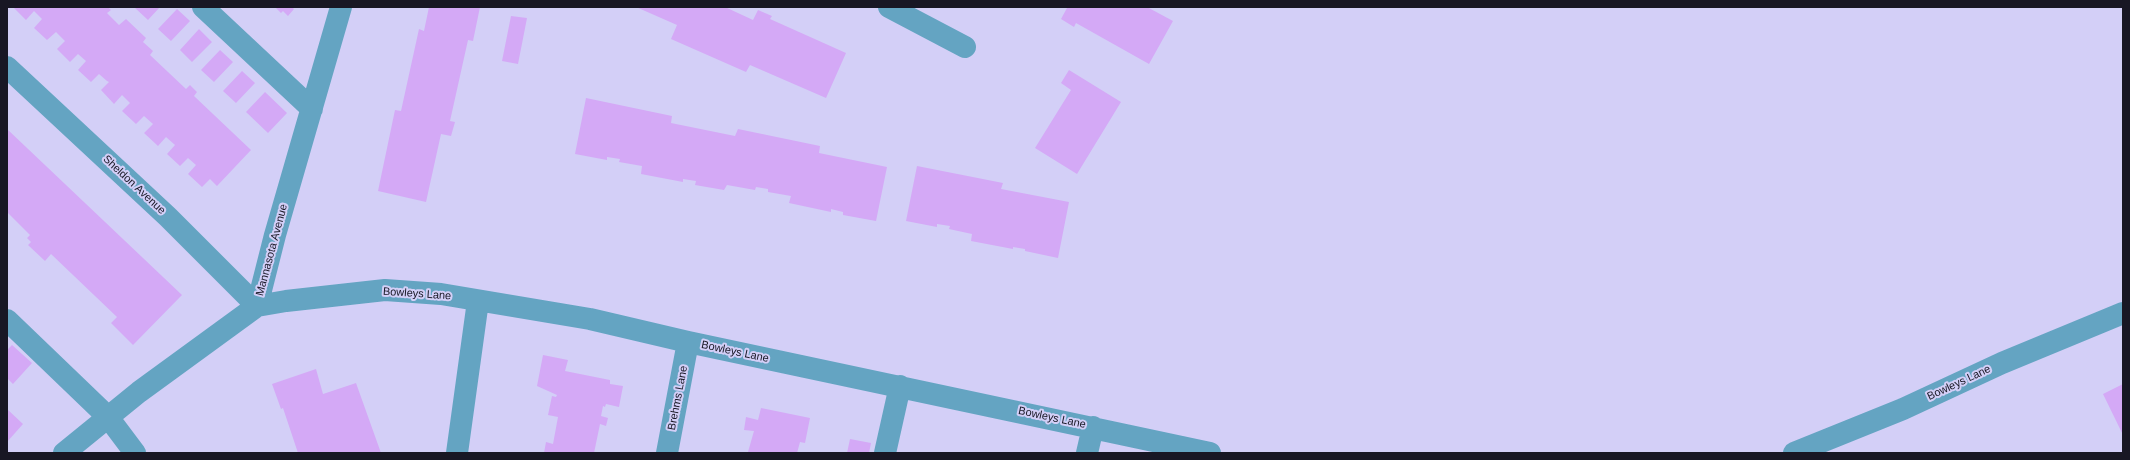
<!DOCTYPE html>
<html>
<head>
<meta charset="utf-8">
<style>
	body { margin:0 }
	#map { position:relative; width:2130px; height:460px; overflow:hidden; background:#d3cff7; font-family:Arial,sans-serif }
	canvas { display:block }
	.frame { position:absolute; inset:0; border:8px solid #181724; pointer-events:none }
</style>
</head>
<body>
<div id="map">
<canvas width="2130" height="460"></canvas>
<div class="frame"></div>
</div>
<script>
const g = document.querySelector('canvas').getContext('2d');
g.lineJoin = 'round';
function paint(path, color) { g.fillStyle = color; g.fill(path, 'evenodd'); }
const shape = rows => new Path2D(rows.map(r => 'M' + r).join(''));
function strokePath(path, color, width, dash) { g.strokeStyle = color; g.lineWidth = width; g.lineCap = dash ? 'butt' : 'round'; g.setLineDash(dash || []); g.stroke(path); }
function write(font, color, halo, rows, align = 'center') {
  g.font = font + ' Arial,sans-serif'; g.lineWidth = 4; g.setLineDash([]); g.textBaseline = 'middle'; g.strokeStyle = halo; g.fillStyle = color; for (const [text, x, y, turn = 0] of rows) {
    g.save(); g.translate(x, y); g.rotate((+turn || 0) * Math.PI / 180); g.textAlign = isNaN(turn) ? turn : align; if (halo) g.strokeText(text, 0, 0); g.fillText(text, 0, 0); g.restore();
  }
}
paint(shape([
	[13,7,108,7,111,10,107,13,119,25,126,19,146,38,143,42,153,51,150,55,186,89,190,85,197,92,194,96,251,150,217,186,210,179,202,187,188,174,196,165,188,158,180,166,167,154,175,145,166,137,158,146,144,133,153,124,144,116,136,124,122,111,130,103,122,95,114,104,101,90,109,82,107,81,99,74,91,82,78,70,86,61,78,54,70,62,57,49,65,41,56,32,47,40,34,28,42,19,34,11,26,20],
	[134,7,160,7,148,20],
	[275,7,292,7,294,9,288,16,283,11,281,13],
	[429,7,480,7,473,41,468,40,450,121,455,122,451,136,441,134,426,202,378,191,395,110,401,111,419,29,424,31],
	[636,7,725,7,753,20,758,10,772,16,770,19,846,53,826,98,750,65,746,72,671,39,677,25],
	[1065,7,1147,7,1173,21,1149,64,1076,23,1074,27,1061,19,1067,8],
	[177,9,190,21,171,41,158,29],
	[511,16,527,18,518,64,502,61],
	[199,29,212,42,192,62,180,50],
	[220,50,233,62,214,82,201,70],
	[1069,70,1121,102,1077,174,1035,148,1071,90,1061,83],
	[242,71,255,83,236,103,223,91],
	[265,92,287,113,268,133,246,112],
	[586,98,672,116,671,123,735,136,738,129,820,146,819,153,887,167,876,221,843,215,843,212,831,209,831,212,789,203,791,196,768,192,768,189,756,187,755,190,727,185,724,190,695,185,696,181,683,179,683,182,641,174,642,166,619,162,620,159,607,157,607,160,575,154],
	[7,129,182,295,133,345,111,323,117,317,51,254,45,261,28,245,31,242,27,238,30,235,7,212],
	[917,166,1003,183,1001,189,1069,202,1058,258,1025,251,1025,249,1013,247,1013,249,971,241,972,234,949,229,950,226,937,224,937,227,906,221],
	[12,345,32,363,13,384,7,378,7,350],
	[543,355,568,360,565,371,610,380,610,384,623,386,619,407,606,404,605,407,603,406,601,416,608,418,606,426,600,424,594,453,544,453,546,442,553,444,558,417,548,415,552,396,556,397,557,395,537,386],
	[316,369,323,394,356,383,381,453,298,453,283,408,281,409,272,384],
	[2123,384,2123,435,2103,394],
	[761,408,810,418,805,443,800,442,797,453,748,452,754,431,744,430,746,417,758,420],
	[7,409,23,424,7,442],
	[850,439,871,443,869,453,847,453]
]), '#d4a9f6');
strokePath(shape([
	[203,7,312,109],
	[889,7,965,47],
	[7,67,168,217,257,306],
	[257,306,286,301,385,290,441,294,590,319,688,342,1210,453],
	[7,320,108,417,135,453],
	[64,453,139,392,257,306,275,235,341,7],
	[457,453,478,301],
	[667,453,688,342],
	[885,453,900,386],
	[1087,453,1093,427],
	[1794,453,1903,409,2002,363,2123,313]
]), '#64a4c2', 22);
write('11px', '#181724', '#d3cff7', [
	["Sheldon Avenue",134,185,43],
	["Mannasota Avenue",272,250,-75],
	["Bowleys Lane",417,294,4],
	["Bowleys Lane",735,352,12],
	["Bowleys Lane",1959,383,-25],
	["Brehms Lane",678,398,-79],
	["Bowleys Lane",1052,418,12]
]);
</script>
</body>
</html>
